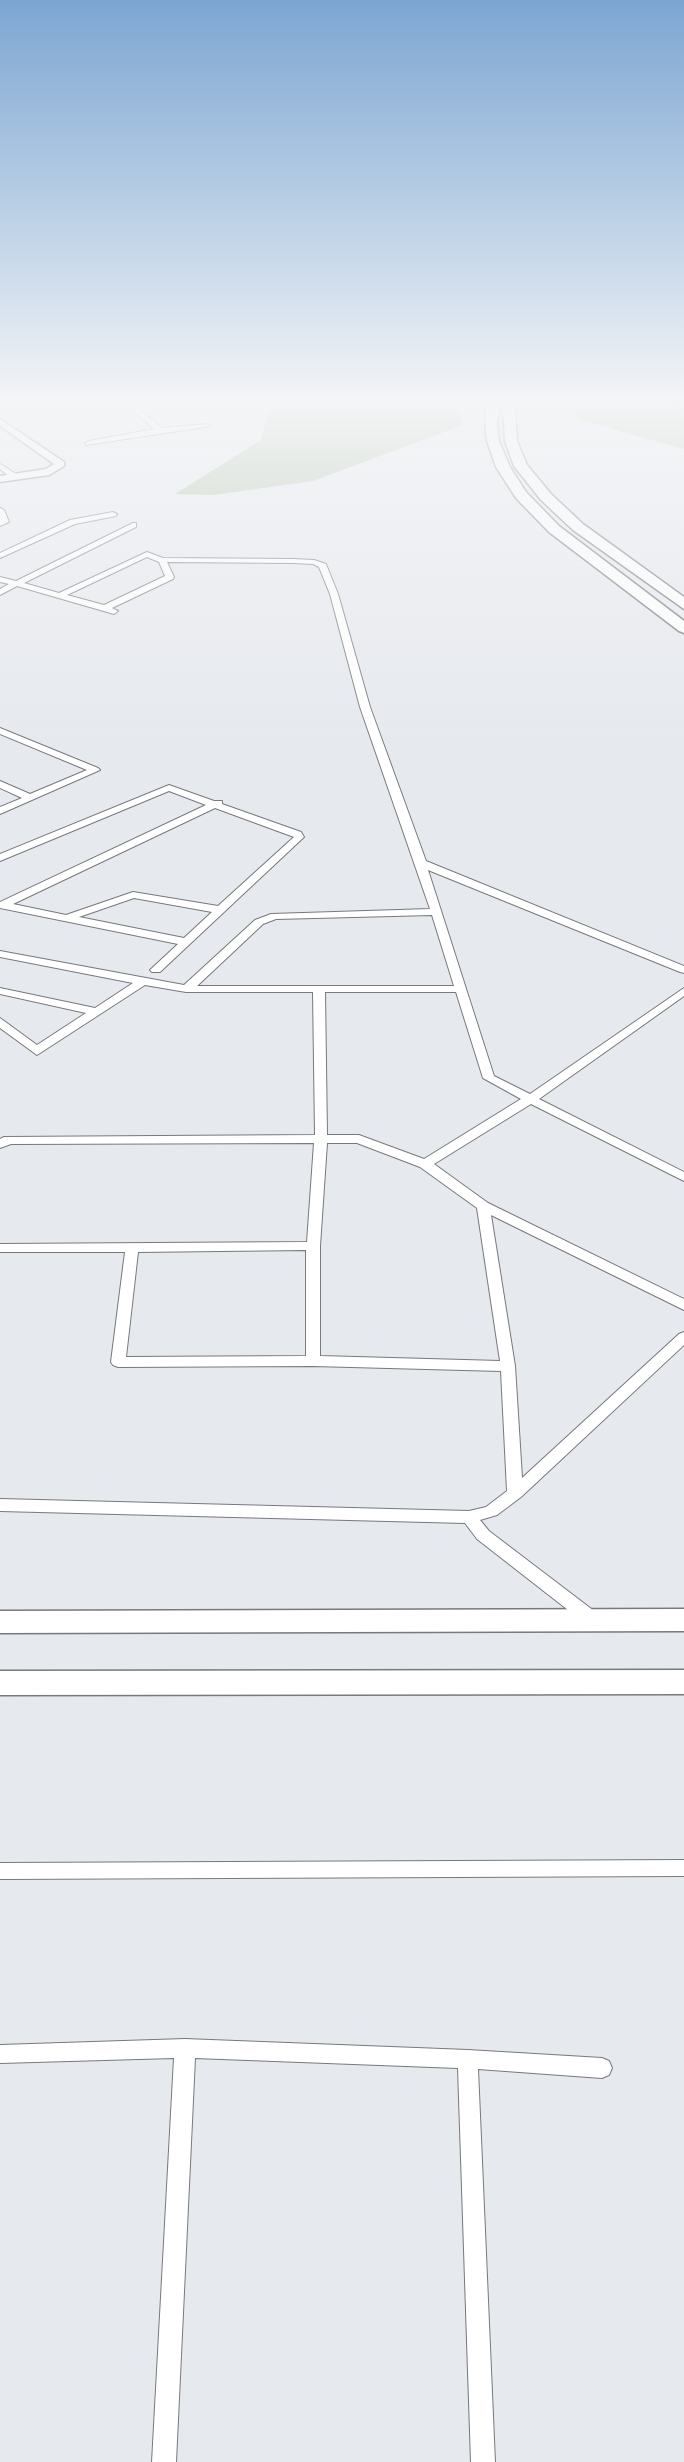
<!DOCTYPE html>
<html>
<head>
<meta charset="utf-8">
<style>
	body { margin:0 }
	canvas { display:block; background:#e6e9ee }
</style>
</head>
<body>
<canvas width="684" height="2462"></canvas>
<script>
const g = document.querySelector('canvas').getContext('2d');
g.lineJoin = 'round';
function paint(path, color) { g.fillStyle = color; g.fill(path, 'evenodd'); }
const shape = rows => new Path2D(rows.map(r => 'M' + r).join(''));
function strokePath(path, color, width, dash) { g.strokeStyle = color; g.lineWidth = width; g.lineCap = dash ? 'butt' : 'round'; g.setLineDash(dash || []); g.stroke(path); }
paint(shape([
	[272,399,464,399,460,414,463,425,313,481,213,495,175,494,261,440],
	[561,399,684,399,684,449,580,420]
]), '#abbea1');
strokePath(shape([
	[670,399,684,411]
]), '#7b92b2', 2);
const minor = shape([
	[121,399,128,399,162,428,207,424,211,426,86,445,85,443,89,441,154,429,121,399],
	[216,399,223,399,233,407,228,408,216,399],
	[0,464,18,475,18,479,12,479,0,469,0,464],
	[0,508,4,510,9,522,0,526,0,508],
	[113,512,117,514,116,516,75,524,0,558,0,553,70,520,113,512],
	[133,523,136,523,136,527,24,583,59,593,147,552,163,558,293,559,314,560,326,564,338,594,370,707,426,861,684,966,684,973,680,972,428,870,494,1076,530,1094,684,988,684,996,539,1099,684,1172,684,1181,531,1104,434,1164,488,1203,684,1299,684,1310,491,1215,515,1366,522,1478,679,1334,684,1332,684,1345,521,1497,497,1515,480,1520,489,1531,598,1614,600,1619,598,1624,592,1625,586,1624,477,1539,465,1523,0,1511,0,1499,469,1511,486,1507,507,1491,501,1371,313,1366,118,1367,113,1365,111,1362,125,1252,0,1252,0,1244,307,1242,314,1143,11,1144,0,1148,0,1139,4,1137,315,1135,313,992,186,992,145,985,37,1055,0,1028,0,1018,37,1045,86,1013,0,994,0,988,95,1008,133,983,0,957,0,951,184,985,255,920,271,914,430,909,360,707,330,594,319,567,313,564,293,563,167,562,174,577,173,579,112,608,118,611,114,614,17,586,0,595,0,589,9,584,0,582,0,577,16,581,133,523],
	[147,557,159,562,165,576,104,605,67,595,147,557],
	[432,915,454,986,197,986,263,924,276,919,432,915],
	[325,992,456,992,483,1078,521,1099,424,1159,359,1135,327,1135,325,992],
	[327,1143,357,1143,420,1167,477,1208,500,1361,320,1356,320,1246,327,1143],
	[306,1250,306,1356,126,1357,138,1252,306,1250],
	[0,728,98,768,100,770,0,814,0,807,22,798,0,788,0,781,30,794,87,770,0,734,0,728],
	[169,785,214,801,222,801,222,804,301,832,304,837,160,972,152,972,150,970,178,944,0,908,0,902,206,805,169,791,0,861,0,854,169,785],
	[215,808,294,837,218,906,133,892,66,915,13,904,215,808],
	[134,898,212,912,184,938,79,917,134,898],
	[684,1860,684,1876,0,1879,0,1863,684,1860],
	[185,2039,468,2050,602,2058,609,2061,612,2068,609,2075,602,2078,478,2069,495,2462,471,2462,458,2068,195,2058,176,2462,152,2462,174,2058,0,2063,0,2045,185,2039]
]);
const tertiary = shape([
	[0,419,64,462,64,466,49,475,0,482,0,476,46,469,54,464,0,426,0,419]
]);
const trunk = shape([
	[488,399,500,399,497,423,499,441,510,467,526,492,559,526,684,621,684,633,679,631,549,532,516,498,496,467,487,441,485,423,488,399],
	[506,399,518,399,515,408,517,441,527,465,551,494,583,524,684,597,684,609,573,530,541,500,514,466,505,441,503,408,506,399],
	[684,1609,684,1631,0,1633,0,1611,684,1609],
	[684,1670,684,1694,0,1695,0,1671,684,1670]
]);
strokePath(minor, '#76797d', 2);
strokePath(tertiary, '#76797d', 3);
strokePath(trunk, '#76797d', 3);
paint(minor, '#fff');
paint(tertiary, '#fff');
paint(trunk, '#fff');
const sky = g.createLinearGradient(0, 0, 0, 744);
sky.addColorStop(0, '#7ca6d2');
sky.addColorStop(0.54, '#f4f5f7');
sky.addColorStop(1, '#f4f5f700');
g.fillStyle = sky;
g.fillRect(0, 0, 684, 744);
</script>
</body>
</html>
